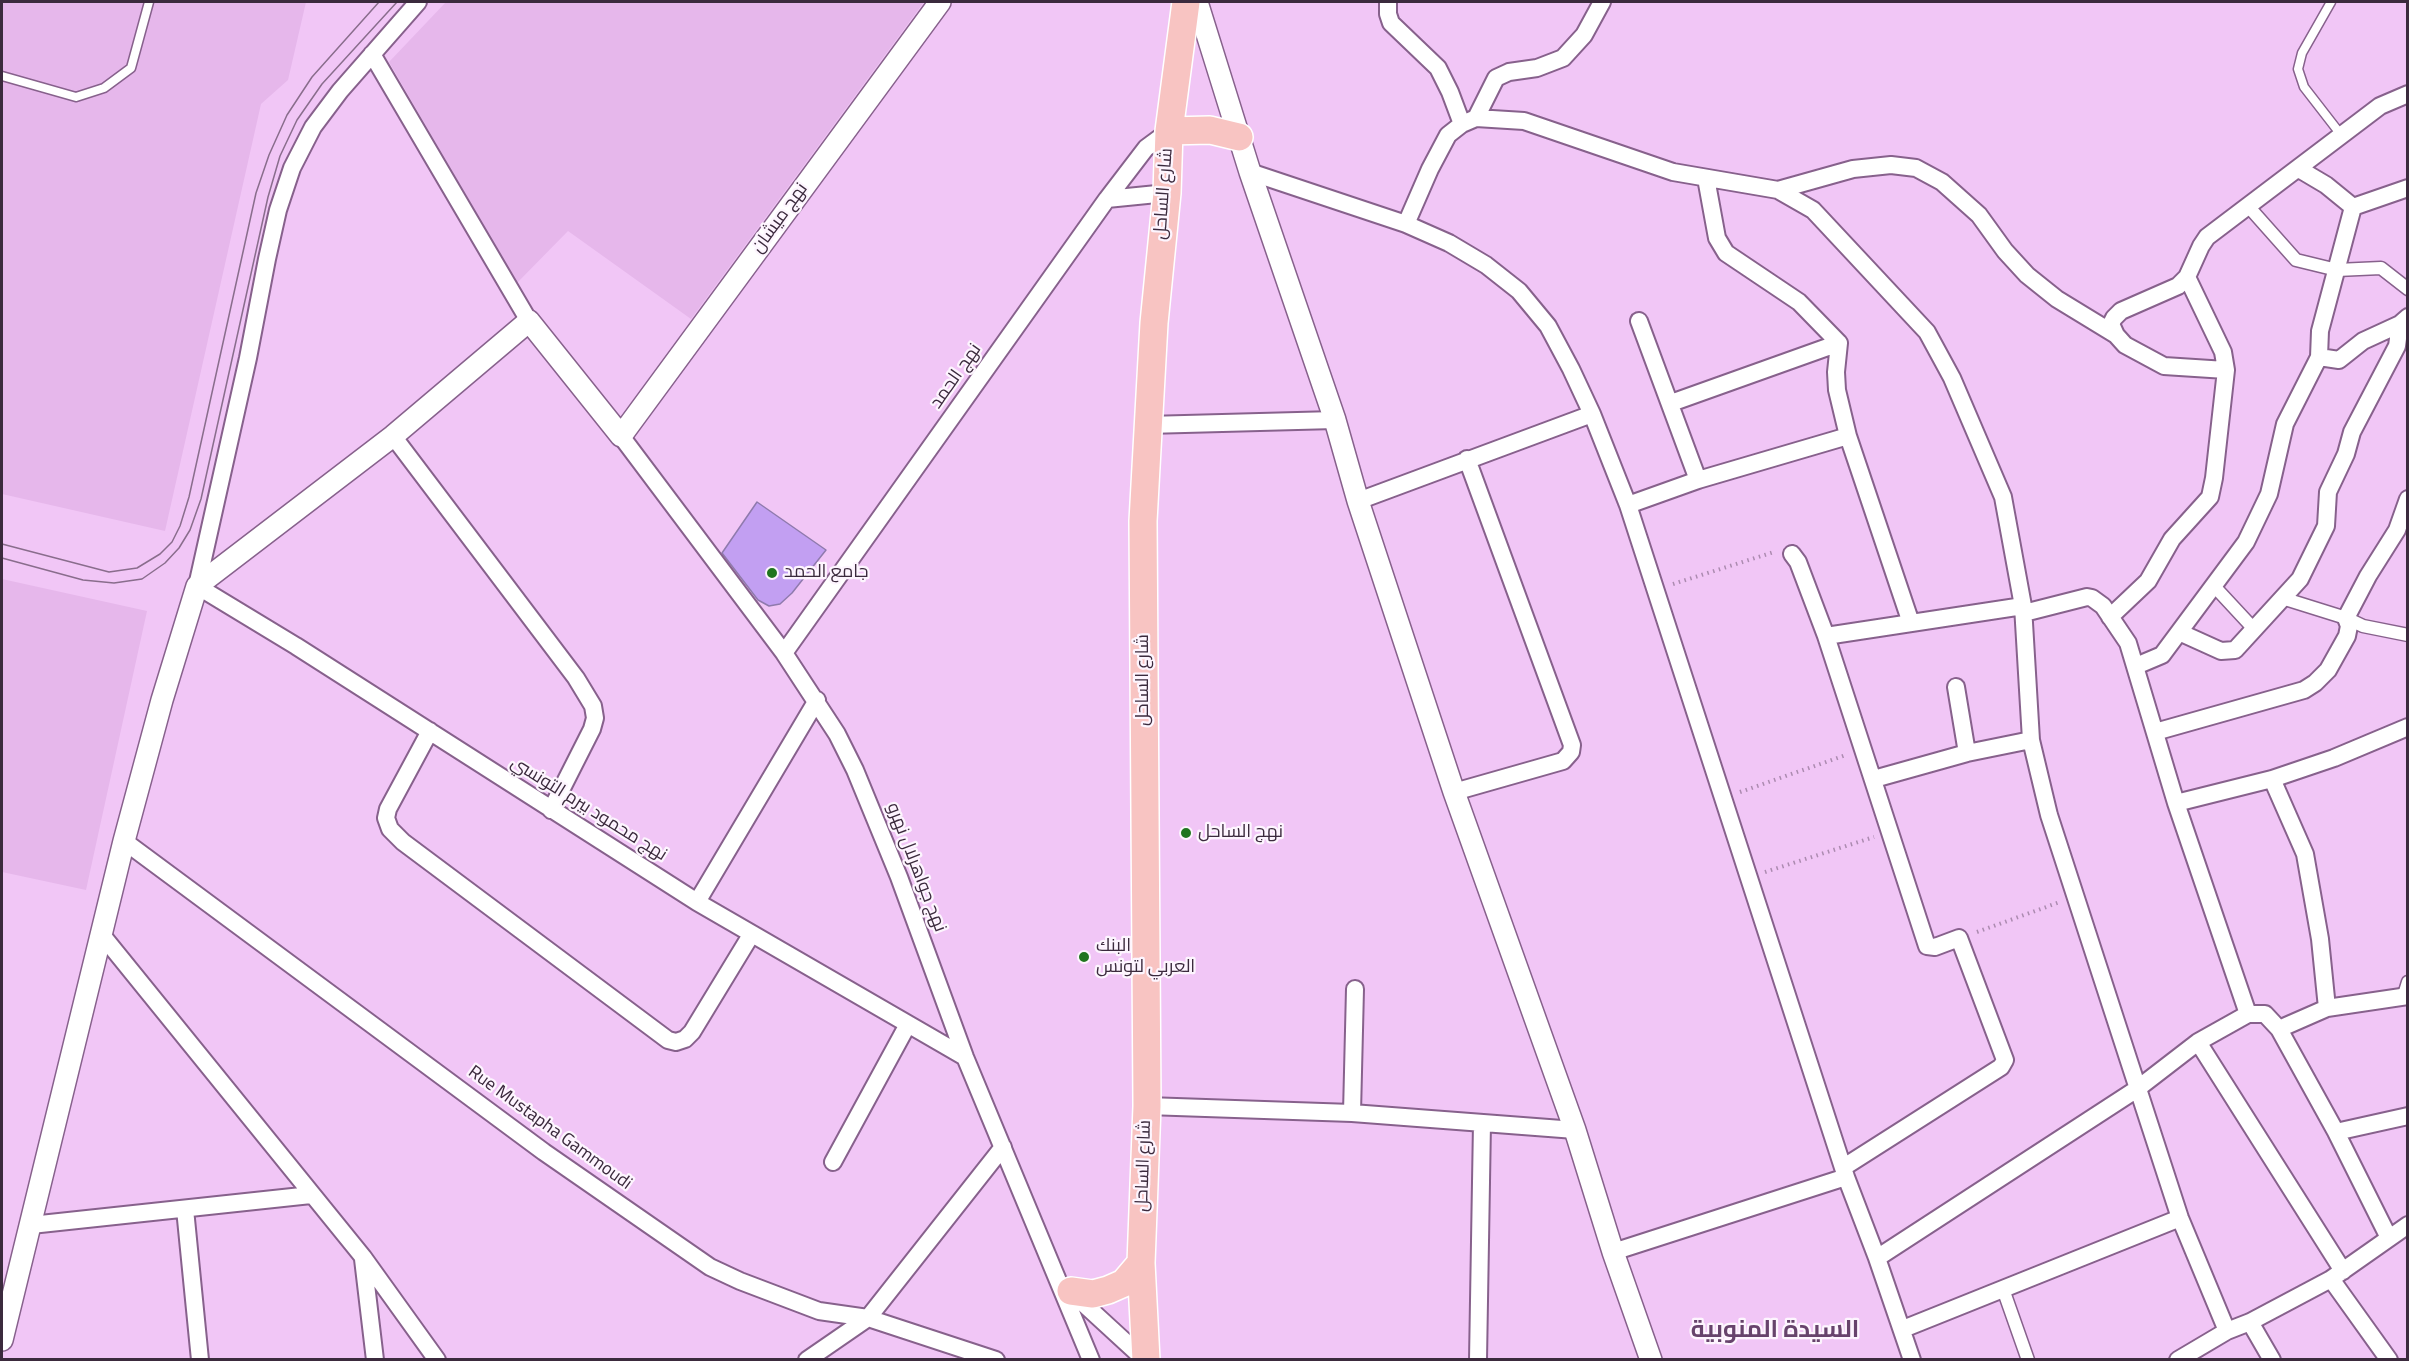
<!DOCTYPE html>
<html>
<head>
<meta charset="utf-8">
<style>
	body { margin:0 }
	#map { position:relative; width:2409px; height:1361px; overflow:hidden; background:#f1c6f6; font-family:Georgia,serif }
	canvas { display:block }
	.frame { position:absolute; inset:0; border:3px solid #3b2a3d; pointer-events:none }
</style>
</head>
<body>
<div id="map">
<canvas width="2409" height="1361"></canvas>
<div class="frame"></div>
</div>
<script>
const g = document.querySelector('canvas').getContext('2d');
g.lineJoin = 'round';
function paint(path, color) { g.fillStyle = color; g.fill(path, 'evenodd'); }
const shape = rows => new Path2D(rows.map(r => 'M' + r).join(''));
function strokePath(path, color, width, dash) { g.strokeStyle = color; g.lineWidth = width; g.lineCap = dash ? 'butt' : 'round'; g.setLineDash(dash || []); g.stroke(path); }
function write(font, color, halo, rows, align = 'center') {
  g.font = font + ' Georgia,Cairo,serif'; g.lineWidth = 4.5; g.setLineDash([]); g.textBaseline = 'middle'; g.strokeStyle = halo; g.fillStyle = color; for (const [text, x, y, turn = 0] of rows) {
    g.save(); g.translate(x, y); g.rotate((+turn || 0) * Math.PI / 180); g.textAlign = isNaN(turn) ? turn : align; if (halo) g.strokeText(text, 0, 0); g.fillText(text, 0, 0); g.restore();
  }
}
paint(shape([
	[2,2,306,2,288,80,261,104,165,531,2,494],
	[446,2,924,2,691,319,568,231,517,283,389,62],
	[2,579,147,611,86,890,2,872]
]), '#e6b7eb');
const building = shape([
	[757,502,826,550,792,593,780,604,769,606,758,600,722,553,757,502]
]);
paint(building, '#c29ff2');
strokePath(building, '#8f7aad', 1.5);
const service = shape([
	[2331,2,2302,53,2298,69,2304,87,2342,136],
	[2,76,76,97,104,88,131,68,149,2]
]);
const pedestrian = shape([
	[2248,206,2296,260,2337,270,2381,268,2408,289],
	[2214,586,2253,628],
	[2282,598,2346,618,2363,626,2408,635],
	[2404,995,2408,982],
	[2003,1289,2028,1360]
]);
const minor = shape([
	[418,2,340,91,313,127,292,168,278,210,267,259,248,358,197,586,296,646,697,902,965,1057],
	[1388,2,1388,14,1391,23,1438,68,1450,92,1462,124],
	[372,54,529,321],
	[1476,118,1496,78,1509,72,1537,68,1563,58,1584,35,1602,2],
	[1250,172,1406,224,1449,243,1486,265,1519,291,1548,326,1571,369,1592,414,1628,505,1846,1177,1877,1258,1912,1360],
	[1706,178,1717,238,1726,253,1799,302,1839,343,1836,372,1837,390,1848,436,1911,623],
	[1778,190,1853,169,1891,165,1916,168,1942,182,1979,215,2005,251,2027,275,2057,299,2116,335],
	[1107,199,1167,193],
	[2353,207,2408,188],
	[1406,224,1430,169,1448,135,1462,124,1476,118,1524,121,1673,172,1778,190,1813,210,1927,332,1952,378,2003,497,2023,606,2031,740,2049,815,2180,1218,2227,1331],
	[1639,321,1698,480],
	[2319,357,2339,360,2363,341,2400,324],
	[2226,370,2164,366,2125,345,2116,335,2111,324,2114,318,2121,311,2178,286,2187,277,2201,246,2207,237,2380,106,2408,94],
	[1671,403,1839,343],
	[1147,425,1335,420],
	[393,436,576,678,593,706,595,718,592,729,551,810],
	[621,436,784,653,837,734,855,770,899,877,965,1057,1091,1360],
	[1358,501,1592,414],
	[1628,505,1698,480,1848,436],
	[1792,554,1798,562,1826,636,1927,946,1935,947,1959,938,2005,1060,2001,1067,1844,1167],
	[2024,613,2087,597,2092,598,2103,606,2128,643,2176,803,2248,1014],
	[2110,617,2148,581,2172,539,2210,497,2214,478,2226,370,2223,352,2187,277],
	[2179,632,2221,651,2235,650,2300,579,2326,526,2328,492,2346,454,2352,432,2397,346,2400,324,2408,317],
	[1826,636,2023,606],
	[784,653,1107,199,1146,148,1169,131],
	[2136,666,2162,655,2246,542,2269,494,2285,424,2319,357,2320,331,2353,207,2326,185,2299,169],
	[1956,687,1967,753],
	[430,731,388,809,386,818,390,829,403,842,668,1040,676,1042,685,1039,692,1032,751,935],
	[2155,732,2304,690,2315,683,2328,670,2347,636,2349,626,2346,618,2368,576,2397,530,2408,499],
	[1874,779,1967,753,2031,740],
	[2272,779,2305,854,2320,939,2327,1008],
	[1454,792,1563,761,1571,752,1572,745,1467,459],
	[2176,803,2272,779,2334,758,2408,727],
	[124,841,544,1152,710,1267,740,1281,819,1311,868,1318,996,1360],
	[697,902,817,700],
	[102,935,363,1257,437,1360],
	[2279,1029,2327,1008,2408,996],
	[2198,1042,2343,1271],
	[1147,1106,1352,1113,1575,1130],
	[1352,1113,1355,989],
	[2336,1132,2408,1116],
	[833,1162,907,1026],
	[185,1209,200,1360],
	[31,1225,311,1195],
	[1613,1252,1846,1177],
	[1877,1258,2137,1089,2198,1042,2248,1014,2265,1014,2279,1029,2336,1132,2389,1238],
	[363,1259,375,1360],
	[2331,1279,2389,1360],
	[1072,1293,1145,1360],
	[2250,1322,2272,1360],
	[1903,1329,2180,1218],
	[807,1360,868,1318,1003,1147],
	[1478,1360,1482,1123],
	[2178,1360,2227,1331,2250,1322,2331,1279,2408,1225]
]);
const tertiary = shape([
	[1197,2,1250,172,1335,420,1358,501,1454,792,1575,1130,1613,1252,1651,1360],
	[2,1340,124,841,162,700,197,586,393,436,529,321,621,436,940,2]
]);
const primary = shape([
	[1169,131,1210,130,1239,137],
	[1071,1291,1093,1294,1108,1290,1124,1283,1141,1263],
	[1146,1360,1141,1263,1147,1106,1143,521,1154,323,1167,193,1169,131,1186,2]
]);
strokePath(service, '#87618c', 11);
strokePath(pedestrian, '#87618c', 15);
strokePath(minor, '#87618c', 20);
strokePath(tertiary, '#87618c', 24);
strokePath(primary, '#fff', 30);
strokePath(shape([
	[1673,584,1774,552],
	[1740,792,1846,755],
	[1765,872,1874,837],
	[1977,932,2060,902]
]), '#ac8bb0', 4, [1.5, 4.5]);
strokePath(service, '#fff', 8);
strokePath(pedestrian, '#fff', 12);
strokePath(minor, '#fff', 16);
strokePath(tertiary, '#fff', 21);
strokePath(primary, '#f8c4c2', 27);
strokePath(shape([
	[2,544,109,572,137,568,160,554,172,542,180,526,189,497,256,193,269,155,287,115,312,77,379,2],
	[2,558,83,580,114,583,142,579,165,563,179,548,190,530,201,499,268,197,280,156,297,120,322,84,397,2]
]), '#896d8c', 1.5);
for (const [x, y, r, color] of [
	[772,573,6,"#20751f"],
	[1186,833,6,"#20751f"],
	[1084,957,6,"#20751f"]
]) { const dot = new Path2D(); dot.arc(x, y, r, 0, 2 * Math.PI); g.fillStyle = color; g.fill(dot); strokePath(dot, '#fdf5fe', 2); }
write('18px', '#3b2a3d', '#fdf5fe', [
	["شارع الساحل",1165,194,-86],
	["نهج ميشان",781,219,-54],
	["نهج الحمد",957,377,-55],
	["شارع الساحل",1144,680,-90],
	["نهج محمود بيرم التونسي",588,810,32],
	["نهج جواهرلال نهرو",915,868,69],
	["Rue Mustapha Gammoudi",549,1129,36],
	["شارع الساحل",1145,1166,-88]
]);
write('18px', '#3b2a3d', '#fdf5fe', [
	["جامع الحمد",784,573],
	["نهج الساحل",1198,833],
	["البنك",1096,947],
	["العربي لتونس",1096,968]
], 'left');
write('bold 24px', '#67436c', '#fdf5fe', [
	["السيدة المنوبية",1775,1332]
]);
</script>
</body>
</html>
